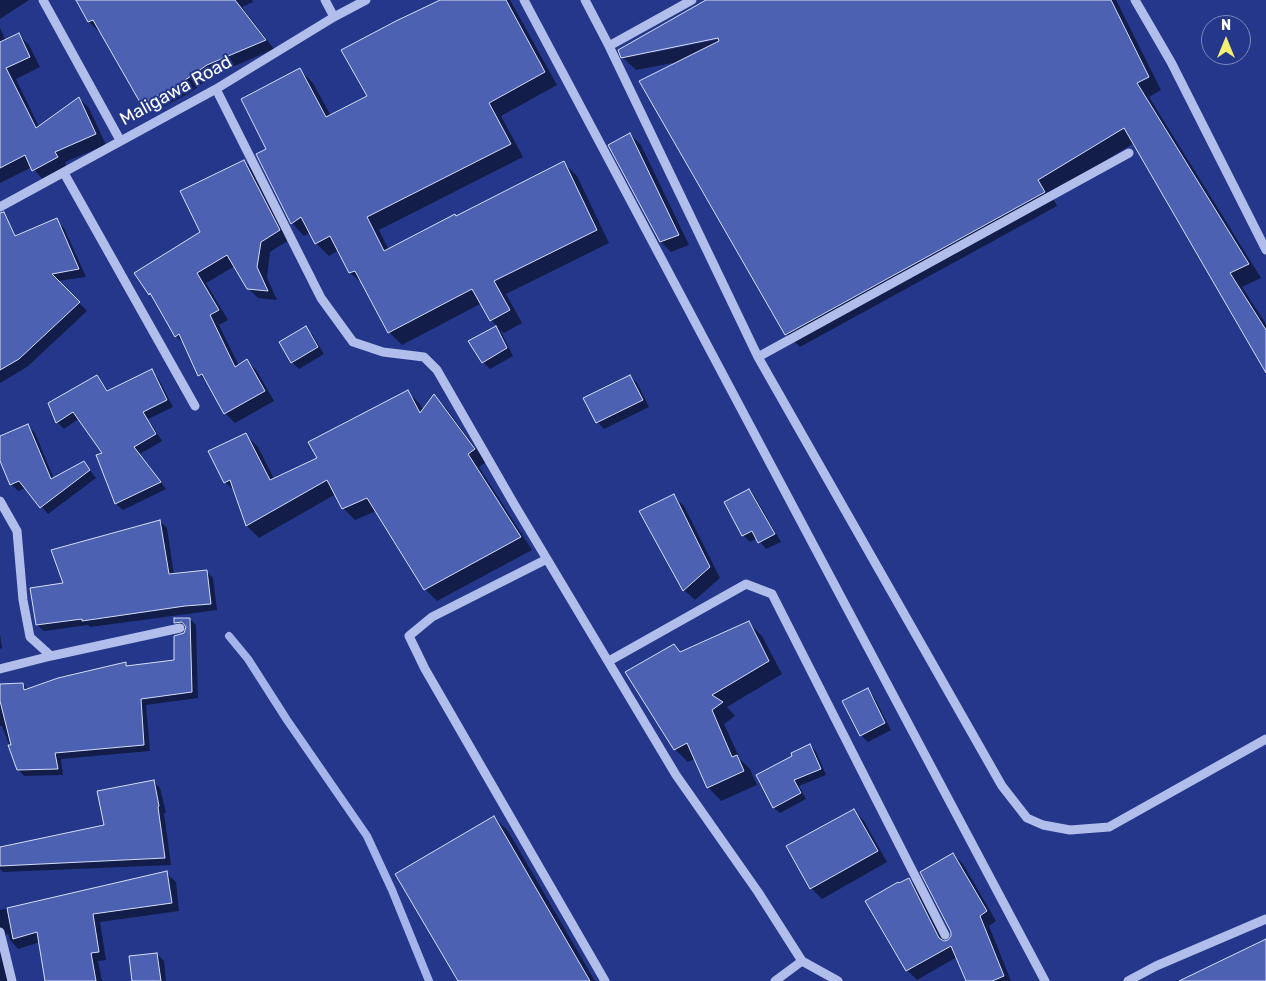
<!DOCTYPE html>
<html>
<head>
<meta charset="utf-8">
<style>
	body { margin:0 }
	#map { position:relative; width:1266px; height:981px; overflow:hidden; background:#24378b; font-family:Rubik,sans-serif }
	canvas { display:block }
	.north { position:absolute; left:1201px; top:15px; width:50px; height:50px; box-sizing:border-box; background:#24378b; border:1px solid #7c87b9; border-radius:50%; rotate:0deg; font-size:14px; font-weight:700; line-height:20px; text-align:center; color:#fff }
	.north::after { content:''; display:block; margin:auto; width:18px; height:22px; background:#f5f074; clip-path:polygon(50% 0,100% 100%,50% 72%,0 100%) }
</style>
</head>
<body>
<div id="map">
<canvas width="1266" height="981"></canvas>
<div class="north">N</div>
</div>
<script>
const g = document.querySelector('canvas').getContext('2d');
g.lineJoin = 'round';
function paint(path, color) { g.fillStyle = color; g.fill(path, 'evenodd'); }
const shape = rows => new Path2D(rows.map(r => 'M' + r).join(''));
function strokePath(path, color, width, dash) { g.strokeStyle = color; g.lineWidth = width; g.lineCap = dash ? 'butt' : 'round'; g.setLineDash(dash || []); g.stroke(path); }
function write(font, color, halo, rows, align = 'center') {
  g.font = font + ' Rubik,sans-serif'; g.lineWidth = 4; g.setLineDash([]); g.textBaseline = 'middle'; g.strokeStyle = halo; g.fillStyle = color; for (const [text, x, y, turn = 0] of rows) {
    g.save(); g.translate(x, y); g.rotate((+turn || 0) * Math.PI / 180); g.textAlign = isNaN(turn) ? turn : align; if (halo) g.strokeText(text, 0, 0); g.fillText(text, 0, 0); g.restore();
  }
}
paint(shape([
	[0,0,29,0,0,19],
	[78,0,252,0,253,2,242,7,274,49,216,74,188,94,151,113,142,104,100,30,98,31,89,22],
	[441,0,510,0,557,85,501,116,523,157,379,230,389,250,564,163,577,176,609,243,506,294,522,323,504,333,500,329,513,356,490,369,483,362,470,342,498,327,491,320,482,303,402,345,389,332,364,285,350,273,339,250,329,256,316,243,311,232,304,236,292,223,268,150,300,70,313,83,331,116,368,97],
	[708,0,1116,0,1161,90,1149,97,1261,278,1242,287,1266,324,1266,371,1134,143,1051,194,1057,206,800,347,786,334,678,62,636,70,622,57],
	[724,36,725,38,651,53,654,50],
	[0,28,6,41,19,35,29,45,40,67,16,79,39,127,79,98,89,108,106,145,65,162,67,168,44,181,32,167,0,183],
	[630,134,641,145,689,245,671,252,661,242],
	[244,161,254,171,289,240,270,252,267,278,277,300,258,298,248,288,235,266,206,283,228,320,219,325,239,366,247,361,257,371,274,401,235,423,225,413,209,385,200,375,186,346,176,336,155,299,135,273,202,232],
	[56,220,64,228,86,277,58,281,87,311,27,367,0,383,0,238,12,233,16,237],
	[305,328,312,334,324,354,299,369,292,362],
	[152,371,158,378,173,407,148,419,162,441,140,454,166,489,123,510,116,504,98,456,103,453,80,418,64,429,57,422,97,377,109,391],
	[630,376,637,383,649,407,604,429,597,422],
	[408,392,420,404,423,410,434,396,446,408,486,462,479,467,532,550,437,601,425,589,376,511,355,520,343,508,336,494,259,538,247,526,236,492,225,482,246,435,258,447,274,479,318,459],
	[28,426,35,433,54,479,84,463,96,478,48,514,26,488,18,491,11,484,0,458,0,438],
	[748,490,755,497,781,542,766,549,757,538,750,542,743,535],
	[673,496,684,506,720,578,695,600,684,590,641,511],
	[160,521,167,528,174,575,206,571,213,578,217,610,90,627,88,625,44,631,37,625,65,584],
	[190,619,196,625,198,698,146,705,150,751,61,759,63,775,24,776,18,769,2,726,0,726,0,686,23,684,28,690,126,664,129,667,175,661,187,628,182,629,176,622],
	[748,622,762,636,782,674,727,707,735,716,724,724,740,759,750,769,757,785,721,801,708,787,695,759,688,762,675,749,681,653],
	[0,635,2,648,0,649],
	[868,690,874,697,891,730,868,742,861,735],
	[810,746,816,751,826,775,799,786,806,799,780,813,774,808,758,776],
	[153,781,160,788,166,813,164,813,171,865,3,872,0,869,0,848,105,826],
	[854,810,864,821,887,862,822,899,811,888],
	[494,817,508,831,595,981,460,981],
	[953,854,963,864,996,921,989,926,1011,981,967,981,957,957,917,980,907,970,900,885,909,879,919,889,945,942,949,941,952,936],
	[166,873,176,882,179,911,100,922,106,960,98,961,102,981,47,981,40,942,18,949,10,940,8,933,2,939,9,981,0,981,0,910],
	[157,954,164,961,166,981,133,981]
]), '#0007');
strokePath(shape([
	[229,636,248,659,287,720,367,836,392,890,429,981]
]), '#a5b4eb', 8);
const building = shape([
	[76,0,235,0,266,40,207,65,178,85,141,104,93,20,88,22,76,0],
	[440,0,506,0,545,72,489,103,511,144,367,217,384,251,455,214,456,216,564,161,597,230,494,281,510,310,490,321,472,289,388,333,355,271,349,273,330,236,315,244,301,217,291,224,256,154,266,149,241,99,300,68,326,117,367,96,341,50,396,21,440,0],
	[706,0,1111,0,1149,77,1137,83,1249,264,1230,273,1266,330,1266,373,1124,128,1038,180,1045,192,785,335,639,81,719,41,718,38,621,58,618,50,706,0],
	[19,33,30,57,6,68,36,128,79,97,96,134,55,152,58,157,32,171,25,155,0,168,0,42,19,33],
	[630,133,679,235,660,242,608,145,630,133],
	[244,160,280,230,261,242,257,267,268,291,247,289,227,255,197,273,219,310,210,315,235,367,247,359,265,391,224,414,202,374,198,376,179,334,175,337,150,293,149,295,134,273,200,232,180,191,244,160],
	[4,212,15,236,57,218,79,269,52,274,80,302,19,359,0,370,0,213,4,212],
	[306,326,318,347,291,363,279,342,306,326],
	[496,326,507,348,482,363,468,341,496,326],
	[152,369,167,400,143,412,156,434,134,447,161,482,115,504,96,455,102,453,73,412,56,423,48,403,97,375,107,391,152,369],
	[630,375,643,400,596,423,583,398,630,375],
	[408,390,420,413,434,394,475,449,468,454,521,537,424,590,367,498,342,509,327,480,246,526,230,480,224,483,208,451,246,433,270,480,317,458,308,442,408,390],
	[28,424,51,479,84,461,90,470,40,508,19,481,10,485,0,461,0,436,28,424],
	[749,489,775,534,758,543,752,531,742,536,724,502,749,489],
	[674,494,710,567,683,591,639,511,674,494],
	[160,520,169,574,207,570,211,604,185,606,82,621,82,619,36,625,30,588,63,583,51,550,160,520],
	[174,618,190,618,192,692,141,699,144,745,55,753,58,769,17,770,8,745,11,745,0,701,0,684,23,683,24,690,58,678,126,662,126,666,174,660,174,636,184,633,186,627,182,622,174,623,174,618],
	[749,621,769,661,712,695,723,702,712,710,732,757,737,755,744,771,707,788,687,743,674,750,625,672,674,644,680,652,749,621],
	[868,688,885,723,860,736,842,701,868,688],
	[810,744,821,769,794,780,801,793,773,808,756,775,792,756,791,753,810,744],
	[154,780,159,806,158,807,165,858,0,866,0,847,104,825,97,791,154,780],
	[854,809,878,851,810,889,786,846,854,809],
	[494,816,590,981,458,981,395,874,494,816],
	[953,853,987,911,980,916,1004,976,992,981,966,981,951,946,906,971,865,901,898,882,899,883,909,878,939,938,944,941,948,940,951,936,951,932,920,872,953,853],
	[167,871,172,903,93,914,99,952,91,953,96,981,45,981,37,932,13,939,7,908,167,871],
	[1266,939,1266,981,1179,981,1266,939],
	[157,953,161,981,132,981,129,956,157,953]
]);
paint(building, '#4c61b2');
strokePath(building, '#d6ddf8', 1);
strokePath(shape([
	[43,0,120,140],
	[325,0,334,17],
	[524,0,1045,981],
	[585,0,609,46,758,357,1002,786,1027,818,1043,825,1070,830,1109,827,1266,739],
	[1135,0,1171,62,1266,250],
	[609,46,692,0],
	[216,89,321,298,353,342,383,352,424,357,437,370,514,504,676,775,758,892,802,961,838,981],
	[64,173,195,406],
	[0,207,216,89,334,17,366,0],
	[758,357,1129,153],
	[0,501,17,531,23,600,30,637,51,656],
	[547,559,432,617,409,636,425,669,605,981],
	[609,661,746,584,772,594,945,935],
	[0,669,51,656,180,628],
	[0,932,12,981],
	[775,981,802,961],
	[1128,981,1156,966,1266,919]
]), '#b1bdea', 9);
write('18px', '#fff', '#24378b', [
	["Maligawa Road",176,91,-29]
]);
</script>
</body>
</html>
